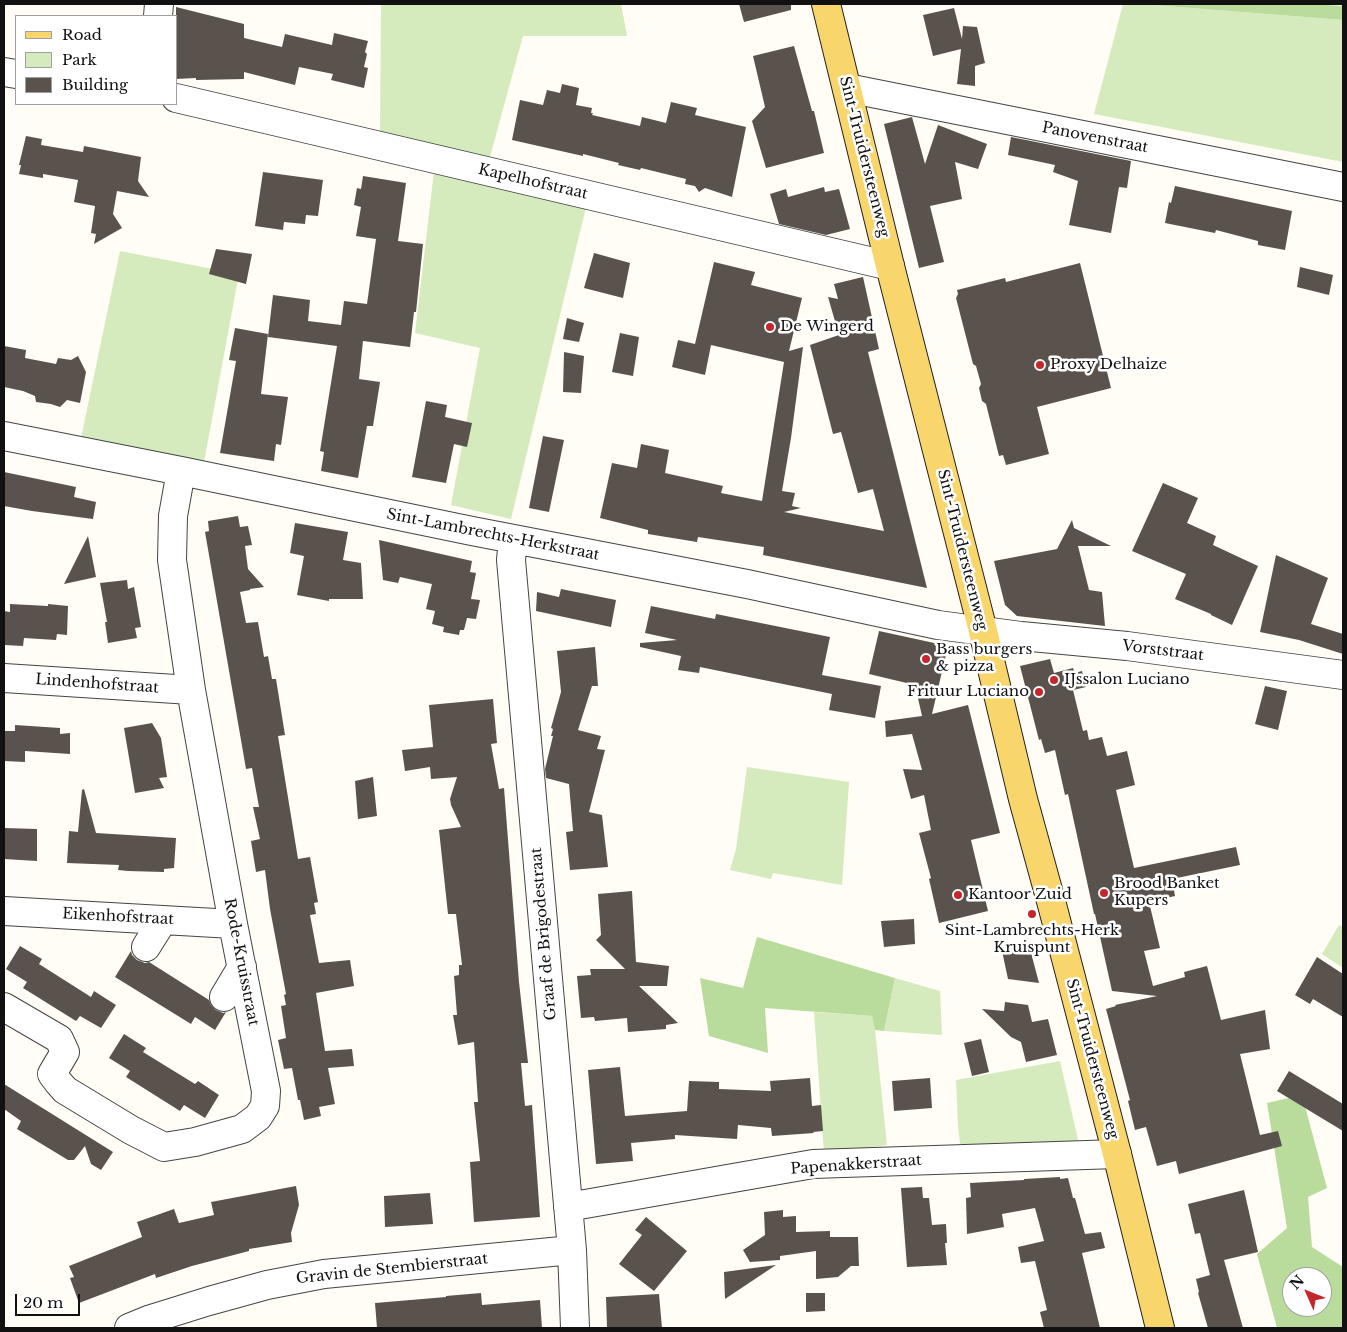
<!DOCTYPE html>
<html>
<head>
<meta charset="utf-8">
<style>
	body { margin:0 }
	#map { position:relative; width:1347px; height:1332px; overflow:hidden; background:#fffdf5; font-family:"Libre Baskerville",serif }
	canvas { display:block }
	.frame { position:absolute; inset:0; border:5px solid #111; pointer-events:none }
	.legend { position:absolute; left:15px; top:15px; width:162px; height:90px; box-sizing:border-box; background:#fff; border:1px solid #a0a0a0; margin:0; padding:6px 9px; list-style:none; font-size:15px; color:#111 }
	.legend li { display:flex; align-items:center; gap:10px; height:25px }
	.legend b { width:25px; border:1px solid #a0a0a0 }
	.north { position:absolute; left:1282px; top:1267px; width:50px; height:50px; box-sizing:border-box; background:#fff; border:1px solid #a0a0a0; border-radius:50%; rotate:314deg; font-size:14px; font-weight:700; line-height:20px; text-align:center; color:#111 }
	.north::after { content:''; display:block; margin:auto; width:18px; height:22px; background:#c4262e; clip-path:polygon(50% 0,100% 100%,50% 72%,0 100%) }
	.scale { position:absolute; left:15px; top:1294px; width:65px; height:22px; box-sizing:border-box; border:2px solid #111; border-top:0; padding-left:6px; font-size:15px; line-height:18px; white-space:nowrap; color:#111; -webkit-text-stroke:4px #fff; paint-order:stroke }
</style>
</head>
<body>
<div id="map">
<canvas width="1347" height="1332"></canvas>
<div class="frame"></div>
<ul class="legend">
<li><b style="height:6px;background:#f9d66b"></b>Road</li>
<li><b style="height:14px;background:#d5ebbd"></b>Park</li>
<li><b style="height:14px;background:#5a524d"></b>Building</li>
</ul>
<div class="north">N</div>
<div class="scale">20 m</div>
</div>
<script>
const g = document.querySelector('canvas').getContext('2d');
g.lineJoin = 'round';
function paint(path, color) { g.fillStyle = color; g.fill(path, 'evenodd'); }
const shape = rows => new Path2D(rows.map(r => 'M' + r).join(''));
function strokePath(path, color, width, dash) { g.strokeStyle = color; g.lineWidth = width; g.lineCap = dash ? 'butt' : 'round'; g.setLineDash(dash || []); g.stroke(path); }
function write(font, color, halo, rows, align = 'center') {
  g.font = font + ' "Libre Baskerville",serif'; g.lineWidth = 5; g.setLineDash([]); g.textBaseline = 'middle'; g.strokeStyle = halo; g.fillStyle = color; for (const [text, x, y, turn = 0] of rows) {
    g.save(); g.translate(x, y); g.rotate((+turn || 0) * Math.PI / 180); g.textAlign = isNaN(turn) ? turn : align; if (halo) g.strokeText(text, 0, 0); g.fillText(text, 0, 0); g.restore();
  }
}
paint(shape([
	[381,4,621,4,627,36,523,36,488,164,380,134],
	[1123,4,1140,4,1343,20,1343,162,1094,114],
	[434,171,586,207,511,519,451,505,480,348,415,333],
	[120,251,239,274,204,462,81,438],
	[747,767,849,782,842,885,773,873,771,879,730,870,736,849],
	[1339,925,1343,927,1343,968,1322,954],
	[895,978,940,991,942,1035,884,1031],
	[814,1012,872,1016,875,1030,887,1145,824,1154],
	[1060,1061,1079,1144,961,1152,958,1126,956,1080]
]), '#d5ebbd');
paint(shape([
	[1140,4,1313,4,1343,6,1343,20],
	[757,937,895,978,884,1031,875,1030,872,1016,765,1008,768,1053,709,1036,700,978,743,988],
	[1302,1095,1327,1188,1308,1197,1312,1247,1343,1267,1343,1328,1277,1328,1257,1254,1287,1228,1267,1103],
	[1292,1277,1322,1277,1322,1307,1292,1307]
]), '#b9dc9c');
paint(shape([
	[739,4,791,4,791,10,744,22],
	[176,7,244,24,244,38,282,47,285,34,332,45,334,33,368,41,365,52,367,54,364,67,368,68,364,88,331,80,333,74,299,67,295,85,244,72,244,79,196,80,196,78,176,79],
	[954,8,962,39,963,26,977,27,985,63,975,66,975,86,957,84,961,49,933,56,923,15],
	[794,46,812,111,814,111,824,153,766,168,752,121,765,107,753,56],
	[562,84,579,88,576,105,592,108,591,113,593,113,592,115,640,126,642,117,666,123,671,102,697,108,695,115,746,127,732,197,705,188,699,192,695,186,685,184,686,179,641,168,640,170,618,165,619,163,583,154,583,156,512,140,520,100,543,105,547,90,560,93],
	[912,117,925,164,938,125,987,144,978,169,955,162,962,199,930,206,944,262,919,268,884,124],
	[26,136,42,139,41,145,83,152,84,146,141,157,138,181,149,197,117,191,113,214,122,228,94,244,96,234,91,233,95,206,74,202,78,180,43,174,43,178,19,174,21,165,19,165],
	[1011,137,1131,161,1127,188,1119,187,1111,233,1069,225,1078,181,1053,172,1055,165,1008,155],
	[263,172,323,180,318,216,306,215,305,224,284,222,283,230,255,226],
	[363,176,406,183,398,241,423,244,416,312,414,312,410,347,363,341,359,379,380,382,373,426,367,426,358,478,321,471,324,452,320,451,337,346,268,337,273,295,310,300,308,321,341,325,344,301,367,304,376,239,356,236,361,207,354,205,357,188,361,189],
	[1175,186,1292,211,1285,250,1258,245,1258,241,1216,230,1215,233,1165,223,1169,202,1171,203],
	[824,187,825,192,839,189,850,229,826,235,779,224,770,194,786,189,788,197],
	[216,249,252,254,246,284,209,274],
	[594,253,630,263,623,298,584,288],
	[714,262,755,272,751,285,802,298,789,351,803,347,791,438,782,491,795,493,792,506,801,508,784,512,884,531,873,489,858,493,841,432,833,434,810,345,839,335,828,297,838,299,834,284,863,277,879,349,868,352,927,588,763,555,764,547,698,537,697,542,648,534,648,530,600,518,612,463,637,468,641,444,669,450,665,473,723,486,721,493,762,501,784,362,711,345,705,375,672,367,678,340,695,344],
	[1080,263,1111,388,1037,407,1049,454,1006,465,1003,455,999,456,986,404,982,401,979,388,981,384,976,366,973,364,956,298,958,294,957,290,1005,278,1006,282],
	[1300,267,1333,275,1329,295,1297,287],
	[567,318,584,323,579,342,563,339],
	[235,328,268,334,261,394,288,397,281,445,276,444,274,461,220,453,236,361,229,360],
	[620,333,639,337,633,376,612,372],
	[4,346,26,350,25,358,56,364,58,358,71,360,78,356,86,372,80,403,67,400,60,407,51,404,36,402,35,396,23,391,4,387],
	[564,352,584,356,581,393,563,392],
	[426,401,447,405,445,417,472,423,467,447,454,444,446,483,412,477],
	[543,436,564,440,549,512,529,508],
	[4,472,76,487,74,497,96,502,93,519,32,511,4,506],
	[1163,483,1198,498,1187,523,1216,536,1213,545,1258,566,1232,625,1211,615,1211,614,1175,599,1186,574,1132,551],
	[238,516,240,527,248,526,252,545,245,546,248,569,264,587,250,589,250,590,240,592,246,623,258,622,264,657,268,656,272,679,276,679,285,735,278,736,298,859,310,857,318,902,314,903,316,914,310,915,319,963,350,960,354,986,316,993,325,1051,352,1049,354,1066,328,1068,335,1104,319,1107,321,1116,304,1120,300,1100,298,1100,292,1068,284,1069,278,1040,286,1038,281,1006,286,1005,284,995,286,994,270,909,265,870,256,872,251,841,260,839,253,807,259,807,252,768,246,769,205,532,209,531,208,521],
	[1072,520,1074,528,1111,546,1078,546,1089,590,1102,592,1105,626,1017,616,1005,605,994,561,1057,549],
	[295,523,348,532,343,560,361,563,363,599,329,599,329,601,297,595,304,556,290,553],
	[88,536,96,577,64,584],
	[379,540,472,561,470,572,476,573,471,599,480,600,476,619,467,618,464,630,460,630,459,635,443,632,444,627,432,624,435,611,426,609,432,584,400,577,398,583,383,580],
	[1276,555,1328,578,1311,624,1343,634,1343,654,1299,640,1260,632],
	[127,580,128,589,134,587,141,627,135,628,137,638,108,643,105,622,107,622,100,583],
	[561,589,616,600,611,627,536,611,537,592,559,597],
	[10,604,48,606,48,604,68,606,67,635,57,634,56,640,24,638,23,646,4,645,4,611,10,612],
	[651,606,715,619,716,614,830,637,822,675,881,686,875,718,829,710,832,694,700,667,699,673,678,670,681,656,640,647,640,643,677,640,645,633],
	[879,631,948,646,932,714,968,705,1000,833,971,840,988,911,939,923,929,879,931,878,919,833,931,830,924,795,911,799,903,769,922,770,912,734,886,737,885,721,922,716,915,685,869,674],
	[595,647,598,686,592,686,578,730,601,736,597,749,605,750,589,812,602,815,608,867,570,870,566,832,573,831,569,784,546,778,545,769,553,736,551,736,553,729,551,728,561,692,557,651],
	[1050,659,1054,673,1073,668,1075,673,1082,671,1086,687,1073,690,1083,731,1087,730,1089,740,1102,737,1107,756,1127,751,1135,785,1116,790,1134,868,1236,847,1240,865,1172,879,1175,896,1149,902,1160,948,1144,951,1153,986,1185,977,1184,972,1207,966,1221,1020,1265,1010,1270,1049,1240,1054,1260,1135,1278,1131,1282,1146,1179,1174,1176,1161,1157,1166,1146,1127,1135,1130,1128,1101,1130,1100,1106,1009,1116,1006,1115,1005,1157,996,1112,991,1095,914,1094,914,1068,794,1065,795,1055,750,1045,753,1041,739,1039,740,1020,666],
	[1265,686,1287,691,1278,730,1255,724],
	[493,699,497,743,491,744,499,789,504,788,519,982,528,1063,521,1063,525,1106,532,1105,540,1217,474,1222,470,1162,480,1161,474,1102,478,1102,474,1042,458,1045,453,1015,457,1015,454,976,459,975,459,965,462,965,456,914,448,914,439,830,461,827,451,805,450,799,457,777,431,779,430,767,405,771,402,750,433,747,429,705],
	[152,723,161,738,167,777,159,778,164,788,135,793,124,728],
	[15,725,60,728,60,734,70,733,70,754,25,751,25,762,4,761,4,731,15,731],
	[373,777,377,816,358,819,355,781],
	[84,789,96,833,176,838,174,868,164,869,164,872,128,871,118,870,119,865,67,863,69,831,78,832,82,790],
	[4,828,37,829,37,861,4,859],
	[632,891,636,962,669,966,667,986,639,986,678,1023,666,1025,666,1029,628,1032,627,1018,595,1021,594,1017,581,1018,577,976,591,975,590,969,625,969,596,940,601,935,598,894],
	[914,919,915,944,884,947,881,921],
	[1029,945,1039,983,1008,979,1002,951],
	[20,946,42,959,39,964,91,997,94,991,116,1005,101,1028,80,1016,76,1021,23,988,27,982,6,969],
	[131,951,132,955,137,960,145,963,149,962,209,1000,211,1005,216,1010,223,1013,226,1012,215,1030,195,1017,191,1024,115,977],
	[1317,957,1343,974,1343,1017,1313,999,1310,1004,1295,995],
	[1005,1002,1028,1005,1032,1022,1048,1019,1057,1055,1026,1062,1021,1042,1011,1037,982,1009,1004,1011],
	[124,1034,146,1048,143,1052,195,1084,198,1081,219,1095,205,1118,184,1105,180,1111,126,1077,130,1071,109,1058],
	[981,1039,989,1072,972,1076,964,1043],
	[620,1067,625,1116,687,1111,689,1081,719,1082,719,1089,771,1091,770,1081,810,1078,812,1106,821,1105,823,1131,813,1132,814,1133,772,1136,771,1128,738,1125,737,1139,675,1135,675,1139,631,1143,633,1161,596,1164,588,1070],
	[1289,1071,1343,1104,1343,1131,1277,1091],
	[930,1078,932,1108,894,1111,892,1081],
	[4,1084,113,1152,101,1170,91,1164,85,1146,74,1160,68,1160,17,1129,21,1121,4,1109],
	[1060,1177,1060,1179,1068,1178,1073,1198,1075,1198,1085,1234,1101,1232,1105,1248,1082,1253,1100,1328,1044,1328,1040,1312,1047,1310,1035,1261,1021,1263,1018,1247,1044,1241,1035,1208,1002,1214,1004,1227,967,1234,966,1198,971,1197,970,1183,1024,1180,1024,1179],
	[296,1186,299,1205,291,1233,292,1242,249,1249,249,1251,192,1266,156,1278,155,1274,79,1303,70,1278,74,1277,69,1266,142,1237,137,1222,174,1209,179,1223,214,1215,211,1202],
	[922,1187,923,1198,929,1198,932,1225,946,1224,947,1243,945,1243,947,1265,907,1267,901,1188],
	[1244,1190,1258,1252,1224,1260,1243,1328,1208,1328,1198,1293,1199,1292,1196,1279,1210,1275,1200,1233,1195,1234,1188,1204],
	[430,1193,433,1224,385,1227,384,1196],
	[783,1210,783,1217,796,1216,796,1232,830,1231,830,1237,858,1237,859,1266,851,1266,838,1277,816,1279,816,1251,780,1256,780,1260,750,1262,743,1250,765,1235,764,1212],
	[646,1217,687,1251,654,1291,619,1264,642,1235,635,1230],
	[776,1265,725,1299,724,1272],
	[481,1293,482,1305,540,1300,542,1328,377,1328,375,1303,446,1297,446,1296],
	[806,1293,825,1293,825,1311,806,1312],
	[659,1294,662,1328,607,1328,606,1297]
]), '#5a524d');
const minor = shape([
	[158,16,159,4],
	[4,72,16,74],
	[847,88,1343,187],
	[176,98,890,266],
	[4,436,181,471,472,531,747,584,938,625,1021,636,1127,646,1343,675],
	[513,539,511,560,572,1250,575,1328],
	[4,678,191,690],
	[4,911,233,924],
	[146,947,163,920],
	[224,997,242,967],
	[4,1007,59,1039,65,1052,52,1074,58,1082,65,1090,131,1130,164,1147,195,1142,242,1129,258,1117,265,1106,266,1091,233,924,191,690,172,560,173,516,181,471],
	[568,1207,813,1164,1117,1154],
	[129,1328,151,1319,209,1301,267,1285,324,1274,572,1250]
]);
const major = shape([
	[826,4,890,266,983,631,1023,799,1051,901,1117,1154,1160,1328]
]);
strokePath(minor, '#444', 30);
strokePath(major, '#222', 30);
strokePath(minor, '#fff', 28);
strokePath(major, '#f9d66b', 28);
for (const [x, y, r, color] of [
	[770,327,5,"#c4262e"],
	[1040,365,5,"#c4262e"],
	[926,659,5,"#c4262e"],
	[1054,680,5,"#c4262e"],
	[1039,692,5,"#c4262e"],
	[1104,893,5,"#c4262e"],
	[958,895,5,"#c4262e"],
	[1032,914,5,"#c4262e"]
]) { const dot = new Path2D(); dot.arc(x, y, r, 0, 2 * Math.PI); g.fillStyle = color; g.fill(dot); strokePath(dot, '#fff', 2); }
write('15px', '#111', '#fff', [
	["Panovenstraat",1095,138,11],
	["Sint-Truidersteenweg",864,157,76],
	["Kapelhofstraat",533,182,13],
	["Sint-Lambrechts-Herkstraat",493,535,11],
	["Sint-Truidersteenweg",962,550,76],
	["Vorststraat",1163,651,7],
	["Lindenhofstraat",97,684,4],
	["Eikenhofstraat",118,917,3],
	["Graaf de Brigodestraat",544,934,-95],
	["Rode-Kruisstraat",241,962,79],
	["Sint-Truidersteenweg",1092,1059,75],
	["Papenakkerstraat",856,1165,-4],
	["Gravin de Stembierstraat",392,1269,-6]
]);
write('15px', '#111', '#fff', [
	["De Wingerd",780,327],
	["Proxy Delhaize",1050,365],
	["Bass burgers",936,650],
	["& pizza",936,667],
	["IJssalon Luciano",1064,680],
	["Frituur Luciano",1029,692,"right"],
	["Brood Banket",1114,884],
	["Kupers",1114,901],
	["Kantoor Zuid",968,895],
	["Sint-Lambrechts-Herk",1032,931,"center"],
	["Kruispunt",1032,948,"center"]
], 'left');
</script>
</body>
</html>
